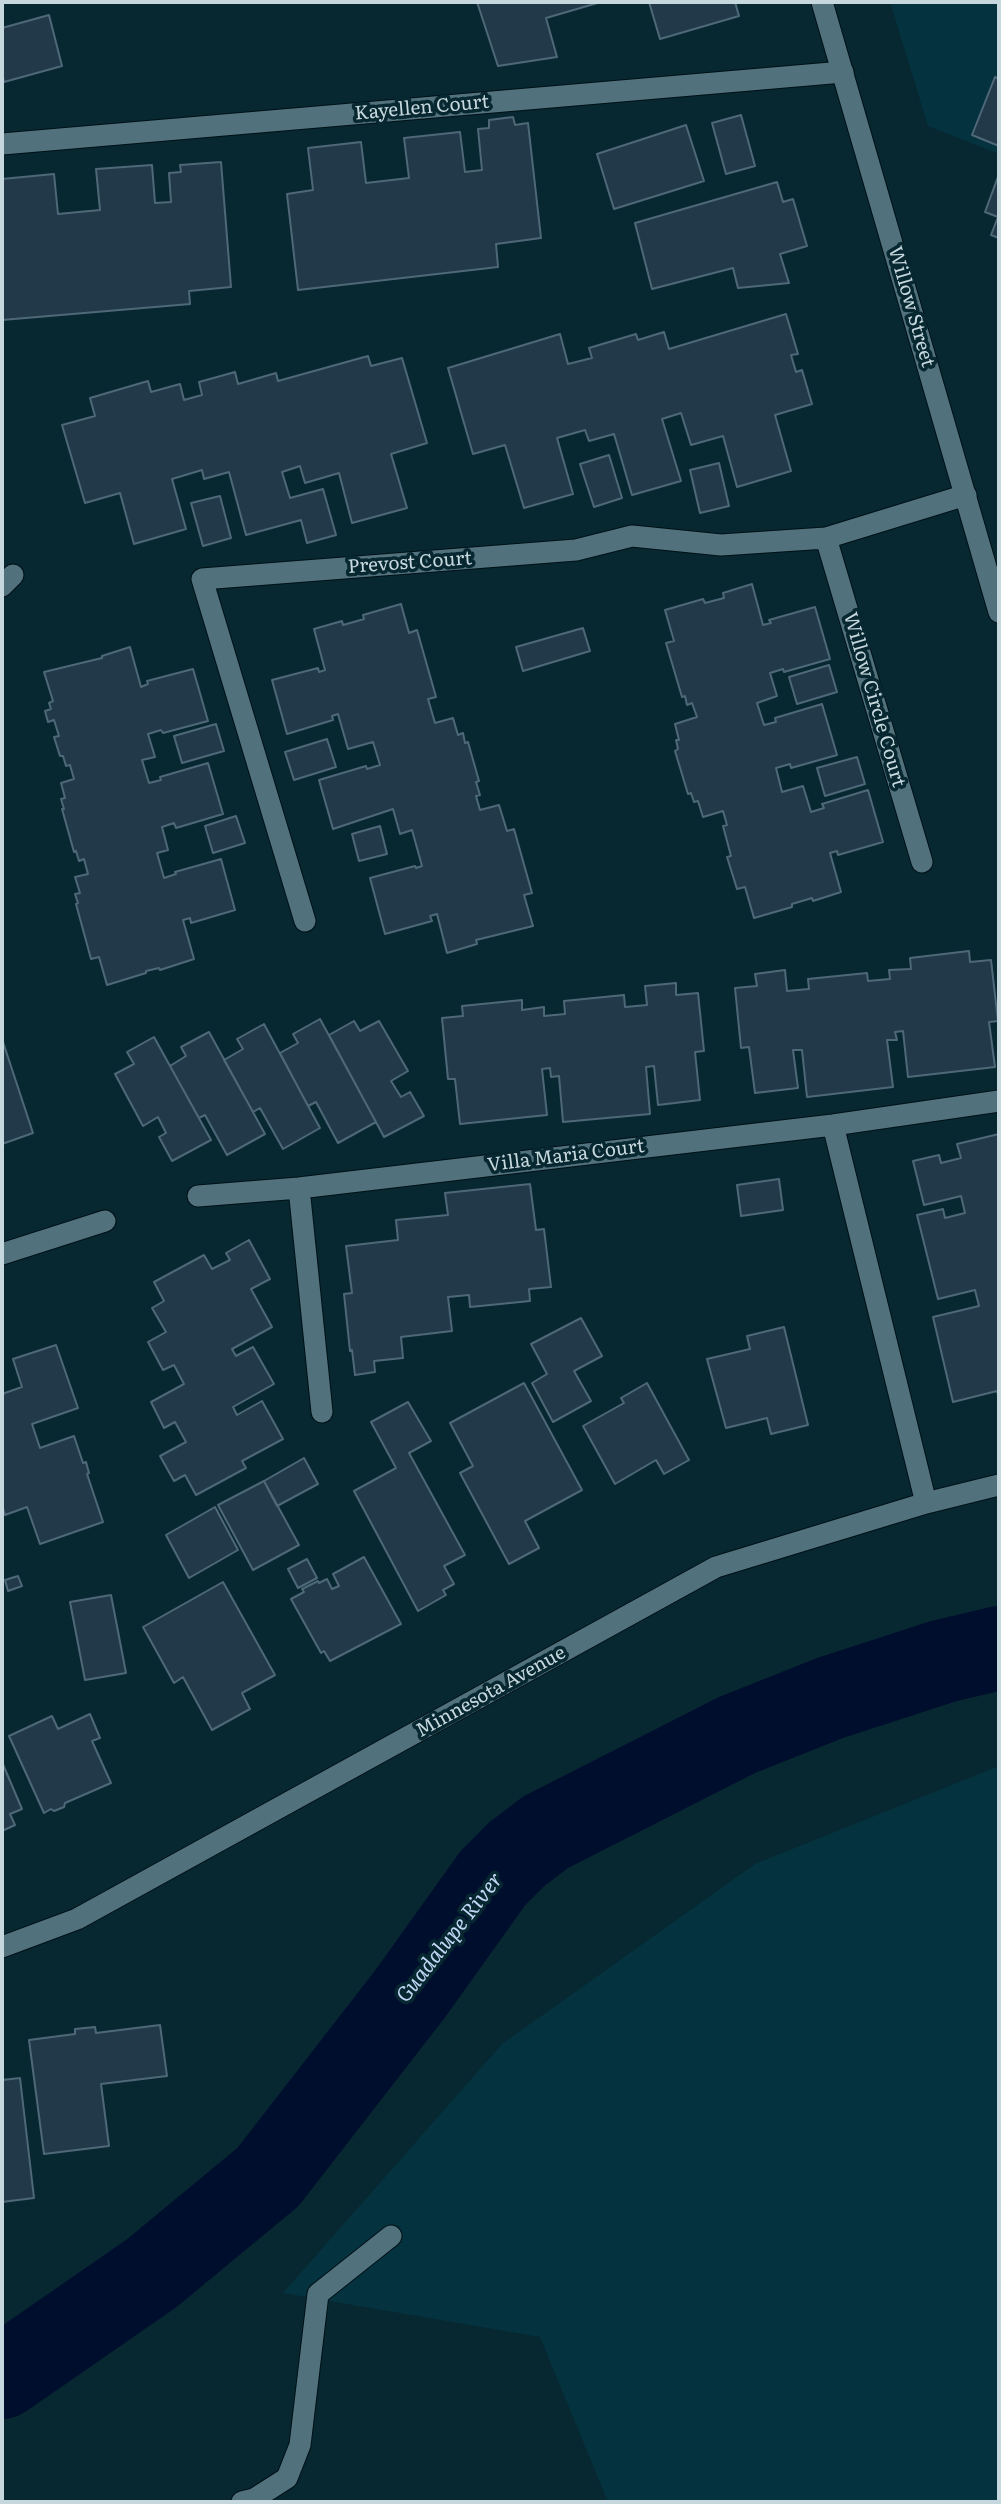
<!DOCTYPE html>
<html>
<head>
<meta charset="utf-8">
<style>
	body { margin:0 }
	#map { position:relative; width:1001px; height:2504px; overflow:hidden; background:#072831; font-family:Literata,serif }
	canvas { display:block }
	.frame { position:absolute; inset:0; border:4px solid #c6d7dd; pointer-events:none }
</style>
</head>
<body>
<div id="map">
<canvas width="1001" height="2504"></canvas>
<div class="frame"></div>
</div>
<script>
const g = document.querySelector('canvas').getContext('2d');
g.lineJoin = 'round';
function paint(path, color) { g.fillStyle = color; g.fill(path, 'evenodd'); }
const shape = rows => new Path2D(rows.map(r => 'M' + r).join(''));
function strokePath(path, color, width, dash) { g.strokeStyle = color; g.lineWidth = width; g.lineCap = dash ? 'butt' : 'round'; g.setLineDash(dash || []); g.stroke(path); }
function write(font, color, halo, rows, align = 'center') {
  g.font = font + ' Literata,serif'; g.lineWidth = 7; g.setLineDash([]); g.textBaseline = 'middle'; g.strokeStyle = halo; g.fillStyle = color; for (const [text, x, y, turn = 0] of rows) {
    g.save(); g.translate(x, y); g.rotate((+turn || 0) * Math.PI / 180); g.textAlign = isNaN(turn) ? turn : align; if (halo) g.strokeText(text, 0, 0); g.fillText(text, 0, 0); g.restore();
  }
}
paint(shape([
	[890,2,999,2,999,154,928,126],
	[999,1766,999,2502,608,2502,540,2337,283,2293,502,2044,755,1864]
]), '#04323e');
strokePath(shape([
	[2,2377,152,2273,268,2177,410,1994,493,1878,517,1854,546,1832,737,1735,830,1698,944,1661,999,1648]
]), '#000e2e', 84);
const building = shape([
	[477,2,601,2,546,18,557,57,498,66,477,2],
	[649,2,735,2,739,16,660,39,649,2],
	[49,15,62,66,4,82,2,73,2,28,49,15],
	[995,77,999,79,999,146,972,135,995,77],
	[741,115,755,166,726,174,712,123,741,115],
	[513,117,515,125,528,123,541,238,496,244,498,267,298,290,287,194,313,190,308,148,361,142,366,183,409,178,404,138,460,132,465,172,482,170,478,129,489,128,489,120,513,117],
	[686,125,704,181,614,209,597,154,686,125],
	[221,162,231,287,189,291,190,304,2,320,2,179,54,174,58,214,100,210,96,169,152,165,155,203,171,202,169,173,181,172,180,165,221,162],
	[999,174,999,238,991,235,998,217,985,212,999,174],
	[777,182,783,202,793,199,807,246,780,254,789,283,738,288,733,268,652,289,635,223,777,182],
	[786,314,798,354,791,355,796,372,802,370,812,404,775,415,791,471,737,487,723,436,691,445,681,413,662,419,681,481,632,495,614,434,589,441,585,430,557,438,573,494,524,508,505,445,473,454,448,368,560,334,568,364,592,358,589,348,636,334,638,340,664,332,669,349,786,314],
	[368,356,371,366,402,358,427,443,391,454,407,508,352,523,339,473,305,483,300,466,282,472,290,498,323,489,336,535,307,543,301,520,246,535,229,472,204,479,202,470,172,479,186,529,134,544,120,493,85,503,62,425,95,416,90,398,148,381,151,392,180,384,184,400,202,395,199,382,235,372,238,384,276,373,278,381,368,356],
	[609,455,622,498,594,507,580,464,609,455],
	[719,463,729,506,700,513,690,470,719,463],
	[220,496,231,538,203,546,191,503,220,496],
	[752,584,763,625,771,623,769,620,815,607,830,659,784,672,783,669,770,673,777,696,757,703,764,725,776,722,775,718,822,704,837,755,791,768,790,764,776,768,782,792,803,786,811,812,824,808,822,804,868,790,883,842,838,855,837,851,830,853,841,892,813,901,812,898,792,904,792,907,754,918,745,887,737,889,727,857,731,856,723,826,727,825,723,811,703,817,698,801,694,802,691,793,688,794,675,751,678,749,676,740,679,740,675,724,697,717,692,703,687,705,685,696,682,697,666,643,674,641,665,610,703,599,705,603,724,598,723,593,752,584],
	[401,604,409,633,417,630,436,697,428,699,435,723,453,718,458,735,463,733,465,743,468,742,479,781,476,782,480,795,476,796,480,810,499,805,507,831,514,829,532,893,524,895,533,926,476,940,477,944,447,953,437,914,430,916,432,921,385,934,370,878,415,866,416,868,422,866,412,830,400,834,393,809,333,829,319,780,366,766,367,769,380,765,373,742,348,749,338,714,332,716,333,720,287,734,272,680,318,668,319,672,325,670,314,629,342,621,343,625,364,619,363,615,401,604],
	[583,628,590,651,523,671,516,647,583,628],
	[130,647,141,687,148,684,147,681,193,669,208,721,163,733,161,730,148,734,155,757,142,760,149,783,161,780,160,777,208,763,223,814,176,828,174,823,162,827,168,850,157,853,164,878,176,874,175,872,221,859,235,910,191,923,190,918,183,920,194,959,160,970,159,968,146,971,146,973,107,985,99,957,91,959,76,904,78,903,75,894,80,893,75,877,88,874,84,859,79,861,76,851,74,852,62,809,64,809,61,799,65,798,61,783,74,779,70,765,66,766,63,756,60,756,54,737,59,736,54,720,48,722,45,711,51,709,49,703,53,701,44,672,102,658,102,656,130,647],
	[829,665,837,692,797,704,789,677,829,665],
	[216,724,224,751,182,763,174,736,216,724],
	[327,739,336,767,294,780,285,752,327,739],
	[857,757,865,784,825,796,817,768,857,757],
	[236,816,245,843,213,853,205,826,236,816],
	[380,826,387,854,359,861,352,834,380,826],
	[969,951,970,962,991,960,998,1021,989,1022,995,1067,908,1077,903,1031,895,1032,897,1040,887,1040,893,1087,807,1097,802,1050,793,1050,798,1088,755,1093,749,1047,741,1048,735,988,757,986,755,974,785,970,787,991,809,989,808,979,867,973,868,981,890,979,889,970,911,969,910,958,969,951],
	[676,983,676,995,698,993,704,1051,695,1052,700,1100,658,1105,654,1066,646,1067,650,1114,563,1122,559,1076,551,1077,550,1068,542,1069,547,1115,460,1124,455,1079,448,1079,442,1018,463,1016,462,1006,522,1000,522,1010,544,1007,544,1016,565,1014,564,1001,624,995,625,1007,647,1005,645,986,676,983],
	[320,1019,376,1122,338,1143,316,1102,308,1106,280,1053,298,1043,293,1034,320,1019],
	[354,1021,360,1031,379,1021,408,1071,391,1081,401,1097,410,1092,424,1116,384,1137,329,1035,354,1021],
	[264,1024,320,1128,283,1149,260,1108,253,1112,224,1060,243,1049,237,1039,264,1024],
	[209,1032,265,1134,227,1155,205,1115,199,1118,170,1066,186,1056,181,1047,209,1032],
	[154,1037,211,1140,172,1161,159,1137,166,1133,158,1117,143,1126,115,1074,134,1064,127,1052,154,1037],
	[2,1039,33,1133,2,1144,2,1039],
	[999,1134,999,1399,997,1391,953,1402,933,1317,979,1306,975,1290,938,1299,917,1215,943,1209,945,1218,965,1213,961,1196,924,1205,913,1161,939,1155,941,1163,961,1158,957,1144,999,1134],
	[779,1179,783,1210,741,1216,737,1185,779,1179],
	[530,1184,536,1230,544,1229,551,1287,529,1289,530,1301,470,1307,469,1295,448,1297,452,1331,401,1337,403,1358,374,1361,375,1372,355,1375,352,1350,350,1351,344,1294,352,1293,346,1246,398,1240,396,1220,448,1215,445,1193,530,1184],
	[249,1240,270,1279,251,1289,272,1327,232,1349,236,1356,253,1347,274,1384,233,1407,237,1415,262,1401,283,1439,242,1461,246,1468,196,1495,185,1475,174,1481,160,1456,186,1442,175,1422,164,1428,151,1402,184,1384,174,1365,163,1370,148,1342,166,1332,152,1308,164,1301,154,1282,204,1255,212,1269,230,1260,226,1253,249,1240],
	[581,1318,602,1356,574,1371,591,1401,553,1422,532,1383,547,1374,531,1344,581,1318],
	[784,1327,808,1425,771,1434,767,1418,726,1428,707,1359,750,1349,747,1336,784,1327],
	[56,1345,78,1408,32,1424,40,1448,74,1436,83,1463,86,1462,89,1473,87,1474,103,1522,40,1544,27,1507,5,1515,2,1505,2,1394,22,1387,13,1359,56,1345],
	[524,1383,582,1490,525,1521,539,1548,509,1564,460,1473,473,1466,450,1423,524,1383],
	[647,1383,689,1460,664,1474,656,1460,615,1484,583,1426,624,1403,621,1398,647,1383],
	[408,1402,431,1441,409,1453,465,1555,444,1566,454,1584,443,1590,446,1595,418,1611,354,1491,396,1468,371,1422,408,1402],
	[304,1458,318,1484,277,1506,264,1481,304,1458],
	[264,1481,299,1545,253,1570,218,1505,264,1481],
	[215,1507,238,1550,189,1578,166,1535,215,1507],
	[364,1557,401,1624,330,1661,324,1651,321,1653,291,1599,304,1592,302,1589,318,1581,319,1583,327,1579,332,1589,339,1586,333,1574,364,1557],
	[307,1559,317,1578,298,1588,288,1569,307,1559],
	[18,1576,22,1586,8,1591,5,1580,18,1576],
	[223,1582,275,1675,242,1693,250,1709,212,1730,183,1677,174,1683,143,1627,223,1582],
	[111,1595,126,1673,85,1680,70,1602,111,1595],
	[90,1714,100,1738,92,1741,111,1783,65,1803,64,1807,54,1811,51,1809,44,1813,9,1736,52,1716,58,1729,90,1714],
	[2,1762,22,1809,10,1814,15,1825,2,1831,2,1762],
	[160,2025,167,2076,101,2084,109,2146,44,2154,29,2040,75,2034,75,2029,95,2027,96,2033,160,2025],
	[20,2078,34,2198,2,2202,2,2080,20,2078]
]);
paint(building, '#213948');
strokePath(building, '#4f6879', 2);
const service = shape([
	[242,2502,254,2499,287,2478,300,2445,318,2294,391,2236]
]);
const minor = shape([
	[2,144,843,72],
	[826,538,922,862],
	[2,586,13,575],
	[305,921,202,579,576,550,632,536,721,545,826,538,966,495],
	[833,1125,926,1503],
	[299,1188,322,1412],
	[198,1196,299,1188,833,1125,999,1101],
	[2,1254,105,1221],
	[2,1947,77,1919,716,1567,926,1503,999,1485]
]);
const secondary = shape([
	[822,2,999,612]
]);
strokePath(service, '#001017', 23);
strokePath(minor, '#001017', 23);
strokePath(secondary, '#001017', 23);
strokePath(service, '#51727c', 21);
strokePath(minor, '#51727c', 21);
strokePath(secondary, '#51727c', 21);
write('19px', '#c6d7dd', '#072831', [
	["Kayellen Court",422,108,-5],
	["Willow Street",911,307,74],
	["Prevost Court",410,563,-4],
	["Willow Circle Court",874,700,74],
	["Villa Maria Court",566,1156,-7],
	["Minnesota Avenue",491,1692,-29]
]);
write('italic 21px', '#c1d6f4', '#072831', [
	["Guadalupe River",450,1938,-52]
]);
</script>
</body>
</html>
